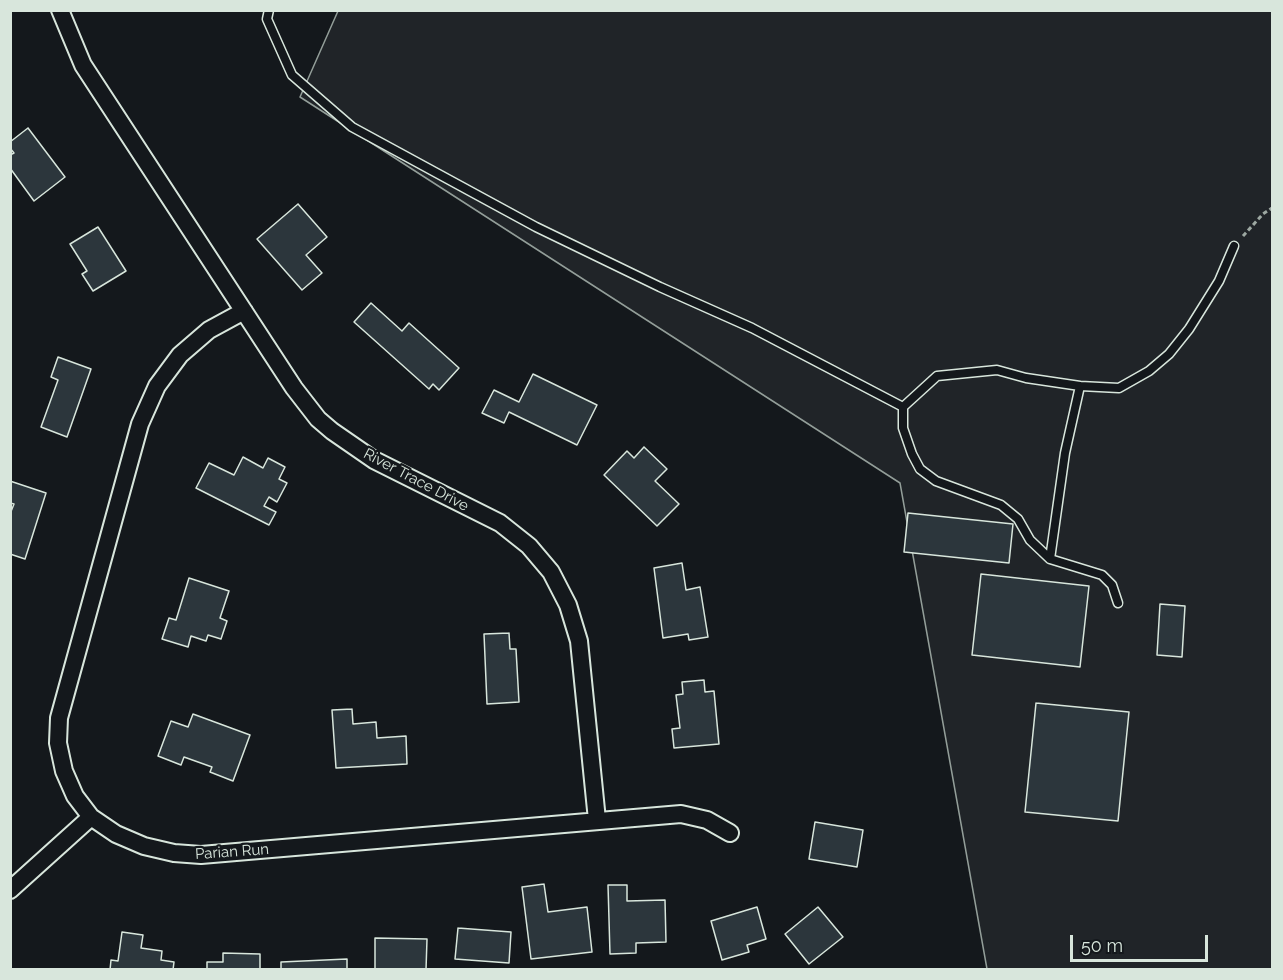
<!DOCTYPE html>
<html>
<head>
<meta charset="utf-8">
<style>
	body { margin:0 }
	#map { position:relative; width:1283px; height:980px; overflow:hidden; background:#14181c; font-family:Raleway,sans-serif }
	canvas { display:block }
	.frame { position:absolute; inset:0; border:12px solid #d8e6dc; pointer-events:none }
	.scale { position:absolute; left:1070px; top:935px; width:138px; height:27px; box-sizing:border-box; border:3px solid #d8e6dc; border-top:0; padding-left:8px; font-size:18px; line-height:21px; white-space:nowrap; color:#d8e6dc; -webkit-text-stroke:4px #14181c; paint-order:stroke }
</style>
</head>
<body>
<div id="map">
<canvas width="1283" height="980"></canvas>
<div class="frame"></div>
<div class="scale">50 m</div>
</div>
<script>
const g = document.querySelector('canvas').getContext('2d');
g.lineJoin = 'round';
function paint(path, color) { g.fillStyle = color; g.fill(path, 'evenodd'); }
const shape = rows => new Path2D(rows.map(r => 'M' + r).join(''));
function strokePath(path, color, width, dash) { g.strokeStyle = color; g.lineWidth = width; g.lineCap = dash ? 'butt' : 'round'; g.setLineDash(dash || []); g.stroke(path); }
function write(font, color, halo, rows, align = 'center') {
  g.font = font + ' Raleway,sans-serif'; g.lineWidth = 4.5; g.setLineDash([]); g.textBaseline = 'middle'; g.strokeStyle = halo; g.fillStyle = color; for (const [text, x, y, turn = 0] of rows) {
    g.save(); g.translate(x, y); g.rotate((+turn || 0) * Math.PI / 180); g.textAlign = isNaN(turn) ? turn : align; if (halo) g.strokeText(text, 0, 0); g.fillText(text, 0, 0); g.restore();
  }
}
const green = shape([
	[338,11,1272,11,1272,969,987,969,900,483,300,97,338,11]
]);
paint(green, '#202428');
strokePath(green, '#939e99', 1.5);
const building = shape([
	[28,128,65,177,34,201,10,168,10,155,14,153,10,148,10,142,28,128],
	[298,204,327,237,306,255,322,273,302,290,257,239,298,204],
	[98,227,126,271,93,291,82,274,87,271,70,244,98,227],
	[371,303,402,331,409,323,459,368,439,390,433,384,429,389,354,322,371,303],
	[58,357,91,369,67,437,41,427,58,380,51,377,58,357],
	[533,374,597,405,577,445,509,412,504,423,482,413,494,390,519,402,533,374],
	[644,447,667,469,655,481,679,504,657,526,604,475,627,451,634,458,644,447],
	[243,457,263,468,268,458,285,467,279,479,287,483,277,502,269,497,264,506,276,512,269,525,196,488,209,463,234,475,243,457],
	[10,481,46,493,25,559,10,554,10,514,14,504,10,503,10,481],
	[908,513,1013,524,1009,563,904,552,908,513],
	[682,563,686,590,700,587,708,637,689,640,688,634,663,638,654,568,682,563],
	[981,574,1089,586,1080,667,972,655,981,574],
	[189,578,229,591,220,618,227,621,221,639,208,635,206,641,191,636,188,647,162,639,169,618,176,620,189,578],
	[1160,604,1185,606,1182,657,1157,655,1160,604],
	[509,633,510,649,516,649,519,702,487,704,484,634,509,633],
	[704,680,705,692,714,691,719,744,674,748,672,729,680,728,676,695,683,694,682,682,704,680],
	[1036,703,1129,712,1118,821,1025,812,1036,703],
	[352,709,353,724,376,722,377,738,406,736,407,764,336,768,332,710,352,709],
	[193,714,250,735,233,781,210,772,212,767,184,757,181,765,158,756,171,721,188,727,193,714],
	[815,822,863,830,857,867,809,859,815,822],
	[544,884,548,912,587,907,592,952,531,959,522,887,544,884],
	[608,885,627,885,627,901,665,900,666,942,636,943,636,953,610,954,608,885],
	[757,907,766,939,747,945,749,952,722,960,711,921,757,907],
	[818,907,843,937,809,964,785,934,818,907],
	[458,928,511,932,509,963,455,959,458,928],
	[122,932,143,935,141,948,162,951,161,960,174,962,173,970,110,970,111,960,118,961,122,932],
	[375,938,427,939,426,970,375,970,375,938],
	[223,953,260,954,260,970,207,970,207,962,223,962,223,953],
	[347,959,347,970,281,970,281,962,347,959]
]);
paint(building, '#2c363c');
strokePath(building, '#d8e6dc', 1.5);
const lane = shape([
	[269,10,267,19,292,75,352,127,536,227,660,287,752,328,903,407],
	[1050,559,1065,453,1080,386],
	[1118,603,1112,585,1102,575,1050,559,1030,540,1018,519,1001,505,936,481,920,469,912,454,903,428,903,407,937,376,997,370,1026,378,1080,386,1119,388,1149,371,1169,354,1189,329,1219,281,1234,246]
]);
const street = shape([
	[60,10,83,65,294,388,318,419,332,431,374,460,500,523,529,546,551,572,568,605,579,641,597,820],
	[244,311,209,330,180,355,157,386,140,424,59,718,58,743,64,771,75,796,91,817,116,834,144,846,174,853,201,855,681,814,707,820,730,833],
	[10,890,91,817]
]);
strokePath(lane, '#d8e6dc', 11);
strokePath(street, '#d8e6dc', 20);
strokePath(shape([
	[1243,236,1263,214,1272,208]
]), '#9da8a2', 3, [4.5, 3]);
strokePath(lane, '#14181c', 8);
strokePath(street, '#14181c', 16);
write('15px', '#d8e6dc', '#14181c', [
	["River Trace Drive",416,480,28],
	["Parian Run",232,852,-4]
]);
</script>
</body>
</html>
